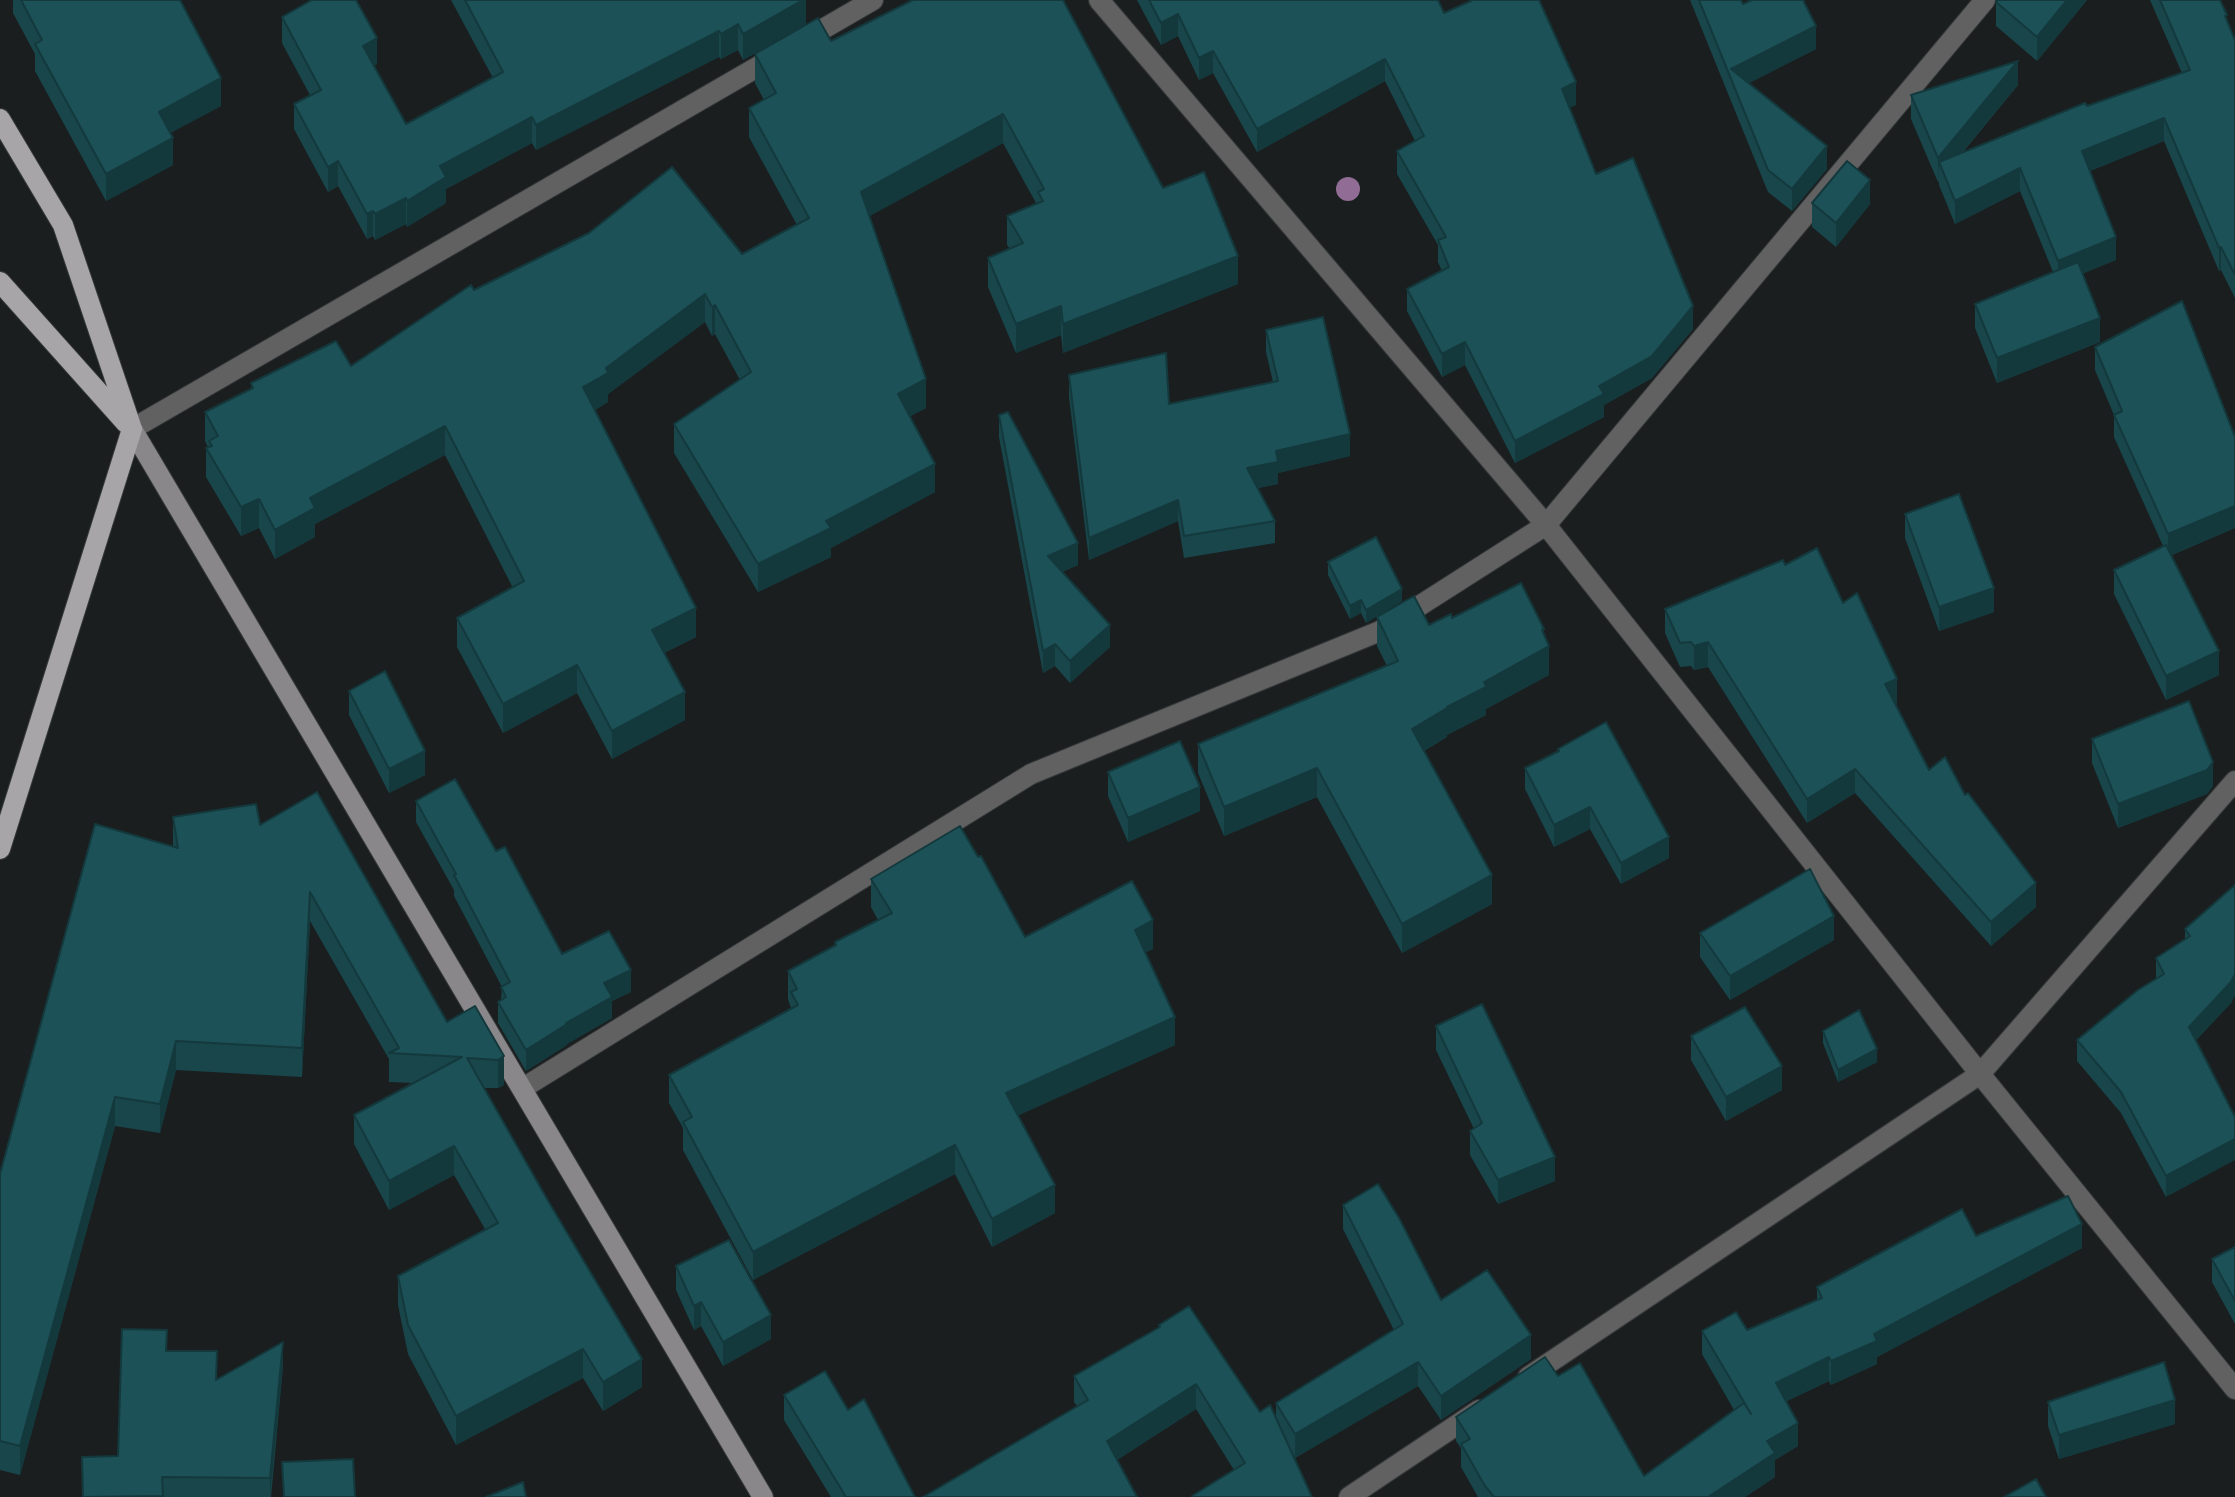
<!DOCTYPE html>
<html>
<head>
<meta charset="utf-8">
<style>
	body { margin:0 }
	canvas { display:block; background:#1a1e1f }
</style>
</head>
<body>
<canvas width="2235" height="1497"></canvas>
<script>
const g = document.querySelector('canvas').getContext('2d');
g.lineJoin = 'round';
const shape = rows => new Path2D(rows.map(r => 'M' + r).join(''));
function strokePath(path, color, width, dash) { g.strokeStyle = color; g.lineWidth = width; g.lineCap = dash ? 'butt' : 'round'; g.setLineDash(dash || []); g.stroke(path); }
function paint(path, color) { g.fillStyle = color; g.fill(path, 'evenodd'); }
const street = shape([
	[1099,0,1546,525,1980,1074,2235,1389],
	[132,429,873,0],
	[523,1088,1031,774,1380,631,1546,525,1985,0],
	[1528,1377,1980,1074,2235,781],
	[1349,1497,1479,1410]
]);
const secondary = shape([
	[132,429,763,1497]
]);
const primary = shape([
	[0,119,63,225,132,429,0,849],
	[0,282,126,423]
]);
strokePath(street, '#35393a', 22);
strokePath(secondary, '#35393a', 22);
strokePath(primary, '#35393a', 22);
strokePath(street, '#626162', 20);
strokePath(secondary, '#898789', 20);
strokePath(primary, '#a8a5a8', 20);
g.fillStyle = '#916c94';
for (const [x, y] of [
	[1348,189]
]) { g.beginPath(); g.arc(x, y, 12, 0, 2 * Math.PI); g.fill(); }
paint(shape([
	[13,0,180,0,221,106,170,133,173,165,106,201,35,71,35,54,13,13],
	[451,0,806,0,806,24,743,60,738,50,721,59,719,57,536,150,532,143,446,189,446,203,407,227,406,224,375,240,373,236,367,239,338,186,328,192,294,129,294,104,310,95,282,43,282,17,377,64,374,66,406,124,493,78],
	[913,0,1163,188,1238,284,1063,353,1061,335,1016,353,988,287,988,258,1010,249,1007,245,1007,216,1036,203,1003,143,869,216,926,408,910,416,935,492,831,548,831,557,758,592,674,453,674,424,740,380,715,334,712,336,705,322,608,394,608,402,595,410,696,637,664,653,685,720,612,759,577,693,503,733,457,647,457,618,513,588,445,455,315,524,315,537,275,559,259,528,241,536,206,477,206,448,208,447,205,441,205,412,251,389,251,383,351,366,474,290,742,254,797,225,749,137,749,108,764,100,755,83,755,54,831,41],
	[1137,0,1438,0,1444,13,1576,105,1570,107,1596,174,1693,329,1652,378,1604,405,1604,417,1515,463,1465,365,1442,377,1407,311,1407,289,1442,271,1438,262,1438,245,1397,174,1397,151,1415,141,1385,81,1257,152,1213,73,1199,80,1178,36,1161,45],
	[1690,0,1741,0,1743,4,1816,49,1748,83,1827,169,1792,211,1768,192],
	[2087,0,2037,61,1996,26,1996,2],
	[2150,0,2220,0,2235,40,2235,298,2221,270,2219,271,2164,141,2090,171,2116,260,2083,273,2100,342,1997,383,1975,328,1975,304,2053,272,2020,191,1955,224,1939,185,1939,181,1938,182,1911,119,1911,95,2018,85,1963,152,2182,73],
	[1812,203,1870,204,1836,247,1812,227],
	[1266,330,1350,456,1278,473,1278,484,1258,488,1275,521,1275,543,1184,558,1178,521,1089,560,1069,397,1069,375,1169,404,1273,382,1266,352],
	[2095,347,2235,437,2235,528,2172,555,2219,675,2166,700,2114,594,2114,570,2163,546,2114,437,2114,415,2095,370],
	[999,415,1078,565,1062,572,1110,647,1070,683,1055,666,1043,673,999,437],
	[1905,514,1994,612,1939,631,1905,538],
	[1328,562,1402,601,1366,623,1361,613,1350,619,1328,575],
	[1785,565,1843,603,1897,703,1895,704,1929,770,1965,795,2036,907,1991,946,1855,793,1807,823,1708,667,1694,670,1691,666,1680,667,1665,633,1665,609],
	[1377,617,1429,625,1452,618,1549,675,1486,709,1486,715,1447,735,1447,737,1424,751,1492,904,1402,953,1317,797,1224,836,1198,773,1198,744,1387,666,1377,646],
	[349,691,425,775,389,793,349,715],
	[2092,739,2213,786,2207,794,2118,828,2092,763],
	[1558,749,1669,858,1621,884,1590,829,1554,847,1525,789,1525,768,1558,751],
	[1108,772,1200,811,1128,842,1108,796],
	[416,801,496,851,562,954,631,992,612,1001,612,1018,567,1044,567,1045,526,1071,498,1023,498,1002,501,1000,502,987,454,896,454,890,416,822],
	[173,817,260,825,447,1022,504,1056,504,1085,498,1088,484,1088,642,1387,603,1411,583,1378,456,1445,408,1354,398,1305,398,1276,485,1229,454,1175,389,1210,354,1144,354,1115,413,1083,389,1082,389,1059,310,921,302,1077,176,1070,160,1133,115,1126,20,1475,0,1470,0,1174,173,846],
	[871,879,1025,937,1153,949,1145,952,1175,1045,1018,1115,1055,1213,992,1247,955,1174,753,1280,683,1150,683,1128,669,1103,669,1075,791,1008,788,999,788,971,835,946,835,942,878,920,871,907],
	[2235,885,2235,995,2231,1003,2196,1040,2166,1197,2121,1113,2077,1061,2077,1040,2156,979,2156,958,2185,939,2185,929],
	[1700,933,1834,940,1730,1000,1700,957],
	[1436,1026,1555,1181,1498,1204,1470,1155,1470,1131,1474,1129,1436,1050],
	[1823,1031,1877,1062,1838,1082,1823,1043],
	[1691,1036,1782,1090,1726,1121,1691,1060],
	[1343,1205,1441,1300,1531,1359,1441,1420,1418,1386,1295,1458,1291,1452,1312,1497,1192,1497,1192,1496,1234,1470,1196,1409,1117,1460,1074,1402,1074,1376,1159,1328,1159,1325,1260,1412,1276,1419,1276,1403,1394,1330,1343,1229],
	[1976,1236,2082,1248,1877,1357,1877,1364,1831,1385,1829,1381,1787,1401,1798,1446,1775,1460,1775,1477,1745,1497,1478,1497,1461,1467,1461,1448,1456,1441,1456,1417,1558,1376,1644,1476,1734,1410,1702,1354,1702,1331,1747,1330,1817,1301,1817,1287],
	[2235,1247,2235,1324,2212,1282,2212,1259],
	[676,1266,771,1339,723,1366,701,1326,694,1330,676,1290],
	[167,1351,217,1380,283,1366,271,1497,83,1497,82,1457,118,1456],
	[784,1395,848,1410,915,1497,831,1497,784,1420],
	[2048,1402,2175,1424,2059,1459,2048,1426]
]), '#18464b');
paint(shape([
	[803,0,806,0,806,24,743,60,743,34],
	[2067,0,2087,0,2037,61,2037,37],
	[1178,14,1178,36,1161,45,1161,23],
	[738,24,738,50,721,59,721,34],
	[1816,26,1816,49,1736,90,1731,69],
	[719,31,719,57,536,150,536,125],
	[377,38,377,64,363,72,363,46],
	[1213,51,1213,73,1199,80,1199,58],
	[1385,59,1385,81,1257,152,1257,129],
	[2018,61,2018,85,1944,174,1939,162,1938,182,1938,158],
	[221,78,221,106,159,139,159,112],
	[1576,82,1576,105,1562,111,1562,89],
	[1003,114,1003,143,861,221,861,192],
	[532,117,532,143,446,189,446,203,407,227,407,201,440,166],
	[2164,118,2164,141,2082,174,2082,151],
	[173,138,173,165,106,201,106,174],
	[1827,146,1827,169,1792,211,1792,189],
	[338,161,338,186,328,192,328,167],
	[2020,168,2020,191,1955,224,1955,201],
	[1870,180,1870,204,1836,247,1836,223],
	[406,198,406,224,375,240,375,214],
	[373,211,373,236,367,239,367,214],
	[2116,237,2116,260,2058,284,2058,261],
	[2221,247,2221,270,2219,271,2219,248],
	[1238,256,1238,284,1063,353,1063,324],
	[705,294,705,322,608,394,608,402,583,416,583,387,606,368],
	[715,305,715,334,712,336,712,307],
	[1061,306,1061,335,1016,353,1016,324],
	[1693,306,1693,329,1652,378,1604,405,1604,417,1515,463,1515,441,1599,386],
	[2100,318,2100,342,1997,383,1997,358],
	[1465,342,1465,365,1442,377,1442,354],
	[926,379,926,408,898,423,898,394],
	[445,426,445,455,315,524,315,537,275,559,275,530,310,498],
	[1350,434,1350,456,1278,473,1278,484,1247,490,1247,468,1276,451],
	[935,464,935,492,831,548,831,557,758,592,758,564,826,521],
	[259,499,259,528,241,536,241,507],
	[1178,500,1178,521,1089,560,1089,538],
	[2235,506,2235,528,2168,556,2168,534],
	[1078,543,1078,565,1048,578,1048,556],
	[1994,588,1994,612,1939,631,1939,607],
	[1402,589,1402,601,1366,623,1366,610],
	[1361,600,1361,613,1350,619,1350,606],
	[696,608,696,637,652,659,652,630],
	[1110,625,1110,647,1070,683,1070,661],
	[1544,629,1544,649,1549,646,1549,675,1486,709,1486,715,1447,735,1447,737,1412,757,1412,729,1484,682],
	[1708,642,1708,667,1694,670,1694,646],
	[1055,644,1055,666,1043,673,1043,651],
	[2219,651,2219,675,2166,700,2166,676],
	[577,665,577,693,503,733,503,704],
	[1897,679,1897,703,1885,708,1885,684],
	[685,692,685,720,612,759,612,731],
	[425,751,425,775,389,793,389,769],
	[2213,762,2213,786,2207,794,2118,828,2118,804],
	[1317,768,1317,797,1224,836,1224,807],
	[1855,769,1855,793,1807,823,1807,799],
	[1200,787,1200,811,1128,842,1128,818],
	[1590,807,1590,829,1554,847,1554,825],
	[1669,837,1669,858,1621,884,1621,863],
	[1492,875,1492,904,1402,953,1402,924],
	[2036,883,2036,907,1991,946,1991,922],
	[310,892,310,921,302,1077,302,1048],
	[1834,916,1834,940,1730,1000,1730,976],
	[1153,920,1153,949,1135,958,1135,930],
	[631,970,631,992,612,1001,612,1018,567,1044,567,1045,526,1071,526,1050,566,1023,604,983],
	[2235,974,2235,995,2231,1003,2189,1048,2189,1027],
	[1175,1017,1175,1045,1006,1121,1006,1093],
	[176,1041,176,1070,160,1133,160,1104],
	[1877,1049,1877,1062,1838,1082,1838,1070],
	[504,1056,504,1085,498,1088,498,1060],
	[1782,1066,1782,1090,1726,1121,1726,1097],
	[115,1097,115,1126,20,1475,20,1446],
	[2235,1139,2235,1160,2166,1197,2166,1176],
	[955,1145,955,1174,753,1280,753,1252],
	[454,1146,454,1175,389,1210,389,1181],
	[1555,1157,1555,1181,1498,1204,1498,1180],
	[1055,1185,1055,1213,992,1247,992,1219],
	[2082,1224,2082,1248,1877,1357,1877,1364,1831,1385,1831,1361,1874,1334],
	[701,1302,701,1326,694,1330,694,1306],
	[771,1315,771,1339,723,1366,723,1342],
	[1531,1335,1531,1359,1441,1420,1441,1396],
	[283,1342,283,1366,270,1497,270,1478],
	[583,1349,583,1378,456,1445,456,1416],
	[1829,1357,1829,1381,1776,1406,1776,1383],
	[642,1359,642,1387,603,1411,603,1382],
	[1418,1362,1418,1386,1295,1458,1295,1434],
	[1196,1384,1196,1409,1107,1466,1107,1441],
	[2175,1400,2175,1424,2059,1459,2059,1435],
	[1798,1423,1798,1446,1775,1460,1775,1477,1745,1497,1708,1497,1767,1441]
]), '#14393d');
const building = shape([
	[21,0,180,0,221,78,159,112,173,138,106,174,35,44,42,40,21,0],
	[312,0,356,0,377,38,363,46,406,124,503,72,465,0,803,0,743,34,738,24,721,34,719,31,536,125,532,117,440,166,446,177,407,201,406,198,375,214,373,211,367,214,338,161,328,167,294,104,321,90,282,17,312,0],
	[913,0,1063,0,1163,188,1204,172,1238,256,1063,324,1061,306,1016,324,988,258,1023,243,1007,216,1043,201,1038,192,1044,189,1003,114,861,192,926,379,898,394,935,464,826,521,831,528,758,564,674,424,751,372,715,305,712,307,705,294,606,368,608,373,583,387,696,608,652,630,685,692,612,731,577,665,503,704,457,618,524,581,445,426,310,498,315,508,275,530,259,499,241,507,206,448,212,446,209,441,218,436,205,412,253,388,251,383,336,341,351,366,471,285,474,290,589,233,672,167,742,254,809,218,749,108,776,93,755,54,818,18,831,41,913,0],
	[1149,0,1438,0,1444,13,1473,0,1539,0,1576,82,1562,89,1596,174,1633,158,1693,306,1652,356,1599,386,1604,394,1515,441,1465,342,1442,354,1407,289,1449,267,1438,240,1446,237,1397,151,1424,136,1385,59,1257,129,1213,51,1199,58,1178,14,1161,23,1149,0],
	[1699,0,1741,0,1743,4,1752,0,1803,0,1816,26,1731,69,1827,146,1792,189,1768,170,1699,0],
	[1998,0,2067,0,2037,37,1996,2,1998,0],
	[2160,0,2220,0,2227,15,2225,16,2235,40,2235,275,2221,247,2219,248,2164,118,2082,151,2116,237,2058,261,2020,168,1955,201,1939,162,2085,103,2087,106,2190,70,2160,0],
	[2018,61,1938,158,1911,95,2018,61],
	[1847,161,1870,180,1836,223,1812,203,1847,161],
	[2078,262,2100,318,1997,358,1975,304,2078,262],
	[2182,301,2235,437,2235,506,2168,534,2114,415,2122,411,2095,347,2182,301],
	[1323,317,1350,434,1276,451,1278,462,1247,468,1275,521,1184,536,1178,500,1089,538,1069,375,1166,353,1169,404,1278,381,1266,330,1323,317],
	[1008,412,1078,543,1048,556,1110,625,1070,661,1055,644,1043,651,999,415,1008,412],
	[1959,494,1994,588,1939,607,1905,514,1959,494],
	[1376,537,1402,589,1366,610,1361,600,1350,606,1328,562,1376,537],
	[2166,545,2219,651,2166,676,2114,570,2166,545],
	[1817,548,1843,603,1857,593,1897,679,1885,684,1929,770,1945,757,1965,795,1968,793,2036,883,1991,922,1855,769,1807,799,1708,642,1694,646,1691,642,1680,643,1665,609,1783,560,1785,565,1817,548],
	[1521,583,1544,629,1542,630,1549,646,1484,682,1486,687,1447,707,1447,708,1412,729,1492,875,1402,924,1317,768,1224,807,1198,744,1398,661,1377,617,1414,596,1429,625,1451,614,1452,618,1521,583],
	[385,671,425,751,389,769,349,691,385,671],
	[2189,701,2213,762,2207,770,2118,804,2092,739,2189,701],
	[1606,722,1669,837,1621,863,1590,807,1554,825,1525,768,1559,751,1558,749,1606,722],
	[1180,741,1200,787,1128,818,1108,772,1180,741],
	[455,779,496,851,505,847,562,954,609,931,631,970,604,983,612,997,566,1023,567,1024,526,1050,498,1002,506,997,501,987,510,982,454,875,456,874,416,801,455,779],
	[317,792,447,1022,475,1006,504,1056,498,1060,467,1058,547,1199,642,1359,603,1382,583,1349,456,1416,408,1325,398,1276,498,1223,454,1146,389,1181,354,1115,462,1057,389,1053,399,1048,310,892,302,1048,176,1041,160,1104,115,1097,20,1446,0,1441,0,1174,95,824,178,848,173,817,256,804,260,825,317,792],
	[960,826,978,857,981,856,1025,937,1132,881,1153,920,1135,930,1175,1017,1006,1093,1055,1185,992,1219,955,1145,753,1252,683,1122,692,1117,669,1075,798,1005,791,992,797,989,788,971,836,945,835,942,892,913,871,879,960,826],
	[1810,869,1834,916,1730,976,1700,933,1810,869],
	[2235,885,2235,974,2231,982,2189,1027,2235,1117,2235,1139,2166,1176,2121,1092,2077,1040,2138,990,2164,974,2156,958,2190,936,2185,929,2235,885],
	[1482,1004,1555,1157,1498,1180,1470,1131,1482,1123,1436,1026,1482,1004],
	[1745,1007,1782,1066,1726,1097,1691,1036,1745,1007],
	[1859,1010,1877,1049,1838,1070,1823,1031,1859,1010],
	[1378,1184,1399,1218,1441,1300,1487,1270,1531,1335,1441,1396,1418,1362,1295,1434,1276,1403,1403,1324,1343,1205,1378,1184],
	[2068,1196,2082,1224,1874,1334,1877,1341,1831,1361,1829,1357,1776,1383,1798,1423,1767,1441,1775,1453,1708,1497,1494,1497,1485,1486,1461,1444,1470,1439,1456,1417,1545,1357,1558,1376,1580,1363,1644,1476,1744,1403,1751,1414,1702,1331,1736,1312,1747,1330,1822,1298,1817,1287,1962,1209,1976,1236,2068,1196],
	[729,1240,771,1315,723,1342,701,1302,694,1306,676,1266,729,1240],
	[2235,1247,2235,1301,2212,1259,2235,1247],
	[1189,1306,1260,1412,1270,1405,1312,1497,1193,1497,1192,1496,1245,1463,1196,1384,1107,1441,1137,1497,923,1497,1088,1400,1074,1376,1160,1327,1159,1325,1189,1306],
	[122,1329,167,1330,166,1351,217,1351,216,1380,283,1342,270,1478,162,1477,163,1496,83,1497,82,1457,118,1456,122,1329],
	[2164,1362,2175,1400,2059,1435,2048,1402,2164,1362],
	[825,1371,848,1410,864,1399,915,1497,846,1497,784,1395,825,1371],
	[353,1459,355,1497,284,1497,282,1462,353,1459],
	[2036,1479,2046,1497,2004,1497,2036,1479],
	[523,1482,526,1497,486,1497,523,1482]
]);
paint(building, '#1c5157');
strokePath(building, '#14393d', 2);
</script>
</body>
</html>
